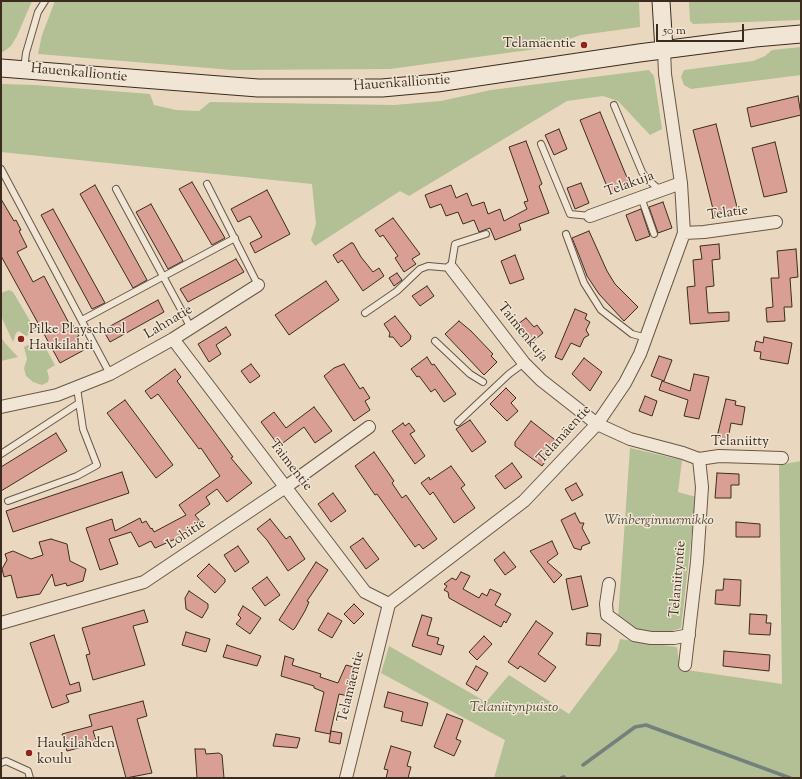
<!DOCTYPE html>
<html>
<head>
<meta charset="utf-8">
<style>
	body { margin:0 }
	#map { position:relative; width:802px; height:779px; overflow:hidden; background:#e9d8bf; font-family:"Sorts Mill Goudy",serif }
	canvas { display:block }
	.frame { position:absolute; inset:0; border:2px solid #3c2c1f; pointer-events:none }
	.scale { position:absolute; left:656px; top:24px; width:88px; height:18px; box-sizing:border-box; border:2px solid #3c2c1f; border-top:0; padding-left:5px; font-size:12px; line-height:14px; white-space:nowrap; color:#3c2c1f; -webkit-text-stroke:3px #f1e6d5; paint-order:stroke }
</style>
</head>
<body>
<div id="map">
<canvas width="802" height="779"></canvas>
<div class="frame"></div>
<div class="scale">50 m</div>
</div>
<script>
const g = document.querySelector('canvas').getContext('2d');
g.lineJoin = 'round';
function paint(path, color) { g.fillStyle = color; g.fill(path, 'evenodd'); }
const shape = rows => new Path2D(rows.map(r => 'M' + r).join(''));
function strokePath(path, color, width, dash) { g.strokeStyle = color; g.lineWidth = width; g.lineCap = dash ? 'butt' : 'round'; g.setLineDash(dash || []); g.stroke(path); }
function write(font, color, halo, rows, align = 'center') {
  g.font = font + ' "Sorts Mill Goudy",serif'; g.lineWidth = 3; g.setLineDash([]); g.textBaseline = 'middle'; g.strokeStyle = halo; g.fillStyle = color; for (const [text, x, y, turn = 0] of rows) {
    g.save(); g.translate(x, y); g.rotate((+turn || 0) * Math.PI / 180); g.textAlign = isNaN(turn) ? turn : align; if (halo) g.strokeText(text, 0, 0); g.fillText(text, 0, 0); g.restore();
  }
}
paint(shape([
	[1,1,32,1,17,36,11,46,3,52,1,52],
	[55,1,639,1,640,27,581,35,543,48,390,69,232,70,38,54,42,35],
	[689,1,801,1,801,20,693,24,690,21],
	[801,47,801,75,691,89,684,85,681,77,684,70,753,61,765,56,772,50],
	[649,70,654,76,662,129,650,135,618,101,603,96,567,101,409,196,400,191,315,246,311,240,316,224,312,184,1,152,1,84,35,85,150,94,154,105,176,110,199,111,210,102,394,105,441,101,491,90],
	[9,290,13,292,36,331,26,336,19,331,16,333,13,342,1,316,1,293],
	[1,336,4,342,18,357,1,361],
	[28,345,35,351,45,347,55,365,47,370,49,378,48,382,42,385,33,382,26,376,24,368,27,359,24,347],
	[630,448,682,460,678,492,696,497,681,628,672,631,653,634,635,630,618,619],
	[801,461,801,778,494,778,505,740,381,673,389,646,486,702,509,675,569,714,617,650,620,639,677,647,680,669,782,684,779,465]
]), '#b3bf95');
strokePath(shape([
	[583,765,635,727,646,725,790,778],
	[561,778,564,777]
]), '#74807b', 3.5);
const building = shape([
	[798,96,801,115,751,127,747,108,798,96],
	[600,112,630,185,610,194,580,120,600,112],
	[716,124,738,211,715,217,693,130,716,124],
	[559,129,567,149,554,155,545,135,559,129],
	[526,141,542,184,539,186,549,213,519,224,521,230,495,240,490,228,479,232,474,220,463,224,458,212,446,216,441,204,430,208,425,195,451,185,456,198,467,193,472,206,484,202,488,214,500,209,504,221,527,209,524,202,528,201,509,147,526,141],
	[775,142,787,192,764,197,752,148,775,142],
	[192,182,225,238,212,245,179,189,192,182],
	[581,183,589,203,575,209,567,188,581,183],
	[95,185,147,280,133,288,80,194,95,185],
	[267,190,290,234,255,253,250,243,262,237,250,216,238,222,231,209,267,190],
	[1,199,14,221,16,220,21,230,19,231,27,247,17,252,33,282,44,276,71,327,73,325,79,336,77,337,84,350,60,363,1,256,1,199],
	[663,202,672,228,658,233,649,207,663,202],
	[151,204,183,261,168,269,136,212,151,204],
	[53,209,105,303,92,309,41,215,53,209],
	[641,209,650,236,636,241,626,215,641,209],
	[393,218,420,254,412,259,416,264,404,272,395,258,398,256,383,235,380,237,375,230,393,218],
	[589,231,607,271,615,284,638,307,624,321,599,294,587,276,579,255,572,238,589,231],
	[351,243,353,243,361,257,373,272,379,268,384,276,363,291,342,260,338,263,333,255,351,243],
	[719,244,720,259,712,260,714,286,706,287,708,313,729,312,729,321,690,324,687,287,695,286,693,260,702,259,700,246,719,244],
	[796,249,798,277,790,278,792,307,784,307,785,321,767,322,766,308,773,307,771,278,779,278,777,251,796,249],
	[515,255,524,279,510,284,501,261,515,255],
	[236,259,244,272,188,302,180,289,236,259],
	[397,273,402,280,394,286,389,278,397,273],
	[326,281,339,300,289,335,275,315,326,281],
	[427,286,434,296,420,306,412,296,427,286],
	[158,300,164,312,110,342,103,330,158,300],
	[575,309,587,314,585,319,590,322,586,330,589,335,584,338,580,347,571,343,562,360,555,357,575,309],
	[395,316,411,336,410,340,401,347,393,337,389,337,390,333,384,324,395,316],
	[526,318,534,327,537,325,543,333,531,343,528,340,525,342,514,327,526,318],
	[459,321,471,331,493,354,491,356,497,362,484,375,445,334,459,321],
	[226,327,231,335,216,345,221,354,209,362,198,344,226,327],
	[764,337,792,343,788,364,760,359,761,352,754,351,756,341,763,343,764,337],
	[659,356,672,360,664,381,651,376,659,356],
	[427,357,432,365,434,364,456,394,444,402,435,389,431,392,419,376,417,377,411,369,427,357],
	[584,358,602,372,590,391,572,374,584,358],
	[251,364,260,376,250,383,241,371,251,364],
	[344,364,360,389,363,387,370,398,365,401,370,410,354,421,324,376,334,368,344,364],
	[175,369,181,377,177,381,233,457,231,458,252,483,227,502,217,489,206,497,210,504,195,515,200,521,181,534,182,536,155,548,151,541,139,547,131,532,109,539,118,564,100,570,86,528,112,519,115,531,140,518,142,523,146,521,151,529,152,528,154,532,186,515,179,505,220,476,201,448,199,449,158,394,151,399,145,391,175,369],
	[694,374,709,377,699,419,684,416,688,400,659,390,662,381,690,391,694,374],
	[506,388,516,398,511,403,518,411,507,421,490,404,506,388],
	[645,396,657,401,652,416,639,411,645,396],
	[726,399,736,401,735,405,745,407,742,425,731,423,728,439,717,437,726,399],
	[125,400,173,465,156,478,107,413,125,400],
	[314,407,332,431,315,443,304,427,279,446,261,422,274,412,286,428,314,407],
	[470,420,486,442,472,452,456,429,470,420],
	[531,421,559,443,542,466,515,446,515,442,531,421],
	[403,423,405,426,409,423,415,431,410,434,425,456,415,464,392,431,403,423],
	[56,433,67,451,1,491,1,467,56,433],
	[374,452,394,481,392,483,402,498,406,495,437,539,423,549,419,544,415,547,377,494,375,495,355,466,374,452],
	[512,463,522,477,505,489,495,476,512,463],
	[451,466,465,485,461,488,475,508,454,523,433,492,430,495,421,483,429,477,430,480,451,466],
	[122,472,129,493,13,532,6,511,122,472],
	[717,473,739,474,739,485,731,485,731,498,715,498,717,473],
	[576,483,583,495,572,501,565,489,576,483],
	[333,493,346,511,331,522,318,504,333,493],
	[575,513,580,523,584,523,582,528,590,543,582,546,581,550,574,548,561,520,575,513],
	[270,519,286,539,290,536,305,559,288,571,267,540,257,529,270,519],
	[736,522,760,524,760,537,736,537,736,522],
	[363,538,379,559,366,569,350,547,363,538],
	[51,539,67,544,70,561,86,569,83,581,67,586,66,583,55,586,52,574,40,594,17,598,11,575,4,577,2,569,7,560,5,554,13,551,31,559,43,555,39,542,51,539],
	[552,541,558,554,547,562,562,575,554,583,530,551,552,541],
	[238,546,249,562,235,572,224,555,238,546],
	[504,552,516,567,505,575,494,560,504,552],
	[316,562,328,570,307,601,309,602,305,611,295,628,293,630,279,620,316,562],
	[209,564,225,579,225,582,215,593,197,576,209,564],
	[461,572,470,576,463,589,479,598,482,593,487,596,490,589,501,594,495,605,511,614,506,623,504,621,501,627,449,598,448,592,444,590,447,586,444,584,452,578,456,580,461,572],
	[581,576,588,606,572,610,566,579,581,576],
	[267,577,280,595,265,606,252,588,267,577],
	[724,579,741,580,740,606,715,604,716,590,723,590,724,579],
	[189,591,208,604,208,608,202,618,186,609,185,598,189,591],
	[354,604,364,614,354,624,344,614,354,604],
	[243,606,261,618,250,634,236,624,241,618,238,615,243,606],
	[144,610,148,622,133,626,145,665,93,680,86,655,90,654,82,628,144,610],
	[328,613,342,621,332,638,318,630,328,613],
	[750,614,767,615,766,623,771,623,770,635,749,634,750,614],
	[422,615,432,618,427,635,439,638,437,644,444,646,441,655,412,646,422,615],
	[536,621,553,633,538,654,556,667,545,682,520,666,518,669,508,662,536,621],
	[186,632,210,639,206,652,182,645,186,632],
	[587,633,601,634,600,646,586,645,587,633],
	[54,635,70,685,79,682,81,691,66,695,69,702,52,708,30,643,54,635],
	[484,636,492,644,477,660,469,652,484,636],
	[227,645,261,656,257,666,223,657,227,645],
	[724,651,770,655,769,671,723,666,724,651],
	[285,656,294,659,292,665,321,674,320,677,338,683,346,665,357,668,348,696,339,694,330,734,315,731,324,692,314,688,314,686,281,676,285,656],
	[476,666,488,673,477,691,466,684,476,666],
	[388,692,428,703,422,726,401,721,403,712,384,707,388,692],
	[143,701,147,716,137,719,152,773,126,778,112,726,93,731,97,743,67,751,62,734,92,726,89,715,143,701],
	[447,714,463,720,456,739,461,741,454,756,434,747,447,714],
	[331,731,342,733,340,744,329,742,331,731],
	[276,734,300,738,297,748,273,746,276,734],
	[391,746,411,752,407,766,411,767,408,778,386,778,388,770,384,769,391,746],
	[195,749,205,749,206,754,219,753,222,755,224,778,197,778,195,749]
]);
paint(building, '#d99f94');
strokePath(building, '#3c2c1f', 1);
const lane = shape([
	[24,69,26,53,38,12,45,1],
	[614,105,642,172,647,179,660,190],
	[541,144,570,214,590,216],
	[1,169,110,374],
	[207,184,258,285],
	[116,189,191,328],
	[641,197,654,234],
	[566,234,584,283,601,310,632,334,647,338],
	[365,313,397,291,420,269,428,266,451,268,455,244,486,234],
	[82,320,235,238],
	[435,341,470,374,483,382],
	[458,422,509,374,524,363],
	[1,454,79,403],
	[8,501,77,476,97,465,83,429,77,388],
	[1,763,6,761,28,771,30,778]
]);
const street = shape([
	[590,216,681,183],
	[684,233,704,232,776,222],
	[451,268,524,363,541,380,597,424,630,439,683,453,699,459,702,487,697,562,685,665],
	[173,339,365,592,389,604],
	[1,407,57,395,110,374,173,339,258,285],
	[699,459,719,456,782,458],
	[609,584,606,604,607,615,634,635,651,638,674,638,689,635],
	[1,623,144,582,287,486,369,427],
	[346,778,389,604,524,501,597,424,625,383,640,354,684,233,681,183,665,74,664,50]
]);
const secondary = shape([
	[661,1,664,50],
	[1,68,258,88,382,88,437,83,639,53,755,38,801,34]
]);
strokePath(lane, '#675747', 8);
strokePath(street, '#675747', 14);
strokePath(secondary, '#3c2c1f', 19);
strokePath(lane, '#f1e6d5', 6);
strokePath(street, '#f1e6d5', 12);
strokePath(secondary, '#f1e6d5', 17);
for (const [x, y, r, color] of [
	[584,45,4,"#8f2418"],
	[21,339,4,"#8f2418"],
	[29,753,4,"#8f2418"]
]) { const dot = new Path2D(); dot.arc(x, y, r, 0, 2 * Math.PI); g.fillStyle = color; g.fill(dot); strokePath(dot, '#f1e6d5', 1.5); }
write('14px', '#3c2c1f', '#f1e6d5', [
	["Telamäentie",576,45,"right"],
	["Pilke Playschool",29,331],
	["Haukilahti",29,347],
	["Haukilahden",37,745],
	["koulu",37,761]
], 'left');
write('14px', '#3c2c1f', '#f1e6d5', [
	["Hauenkalliontie",79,74,5],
	["Hauenkalliontie",402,84,-4],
	["Telakuja",630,185,-20],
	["Telatie",728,214,-8],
	["Lahnatie",169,323,-31],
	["Taimenkuja",522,333,51],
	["Telamäentie",565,435,-48],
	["Telaniitty",740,443],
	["Taimentie",290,466,52],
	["Lohitie",187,535,-34],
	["Telaniityntie",679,579,-85],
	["Telamäentie",352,687,-76]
]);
write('italic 14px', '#544937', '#f1e6d5', [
	["Winberginnurmikko",659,522],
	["Telaniitynpuisto",514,709]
]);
</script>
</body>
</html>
